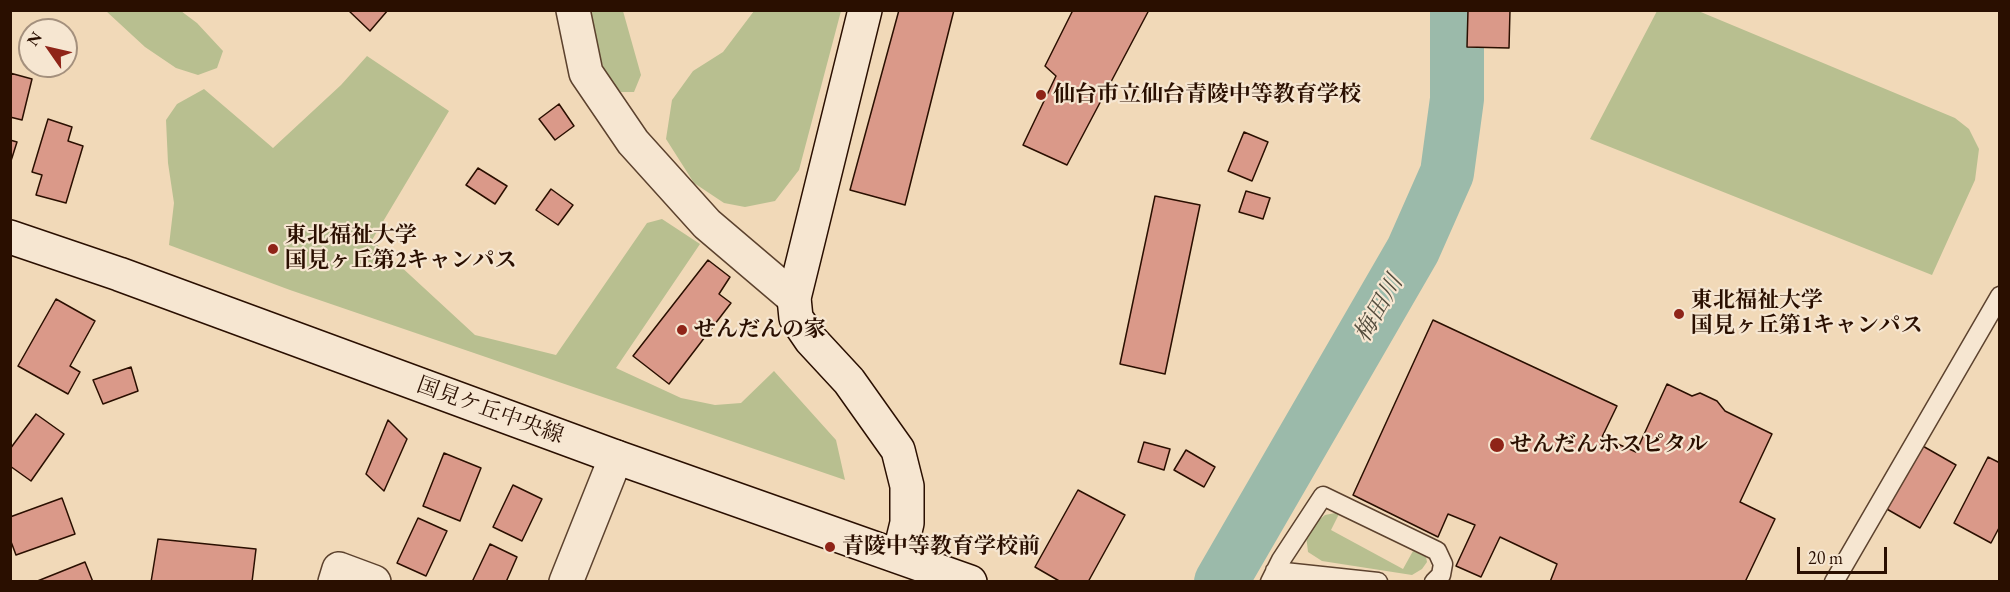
<!DOCTYPE html>
<html>
<head>
<meta charset="utf-8">
<style>
	body { margin:0 }
	#map { position:relative; width:2010px; height:592px; overflow:hidden; background:#f1d9b8; font-family:"EB Garamond",serif }
	canvas { display:block }
	.frame { position:absolute; inset:0; border:12px solid #2a0f00; pointer-events:none }
	.north { position:absolute; left:18px; top:18px; width:60px; height:60px; box-sizing:border-box; background:#f6e6d1; border:2px solid #a4907d; border-radius:50%; rotate:304deg; font-size:16px; font-weight:700; line-height:24px; text-align:center; color:#2a0f00 }
	.north::after { content:''; display:block; margin:auto; width:21px; height:27px; background:#8f2418; clip-path:polygon(50% 0,100% 100%,50% 72%,0 100%) }
	.scale { position:absolute; left:1797px; top:547px; width:90px; height:27px; box-sizing:border-box; border:3px solid #2a0f00; border-top:0; padding-left:8px; font-size:18px; line-height:21px; white-space:nowrap; color:#2a0f00; -webkit-text-stroke:4px #f6e6d1; paint-order:stroke }
</style>
</head>
<body>
<div id="map">
<canvas width="2010" height="592"></canvas>
<div class="frame"></div>
<div class="north">N</div>
<div class="scale">20 m</div>
</div>
<script>
const g = document.querySelector('canvas').getContext('2d');
g.lineJoin = 'round';
function paint(path, color) { g.fillStyle = color; g.fill(path, 'evenodd'); }
const shape = rows => new Path2D(rows.map(r => 'M' + r).join(''));
function strokePath(path, color, width, dash) { g.strokeStyle = color; g.lineWidth = width; g.lineCap = dash ? 'butt' : 'round'; g.setLineDash(dash || []); g.stroke(path); }
function write(font, color, halo, rows, align = 'center') {
  g.font = font + ' "EB Garamond","Noto Serif JP",serif'; g.lineWidth = 4.5; g.setLineDash([]); g.textBaseline = 'middle'; g.strokeStyle = halo; g.fillStyle = color; for (const [text, x, y, turn = 0] of rows) {
    g.save(); g.translate(x, y); g.rotate((+turn || 0) * Math.PI / 180); g.textAlign = isNaN(turn) ? turn : align; if (halo) g.strokeText(text, 0, 0); g.fillText(text, 0, 0); g.restore();
  }
}
paint(shape([
	[1696,10,1955,118,1969,129,1979,149,1975,180,1932,275,1590,139,1657,11],
	[106,11,181,11,197,23,223,51,217,68,198,75,176,68,145,47],
	[591,11,623,11,641,75,634,92,621,92,606,75,591,29],
	[754,11,841,11,799,170,775,201,745,207,724,203,694,183,666,139,672,100,693,71,723,52],
	[367,56,449,111,372,240,475,335,556,355,647,223,662,219,700,244,616,368,681,398,715,405,741,403,774,371,836,440,845,480,290,290,169,245,174,203,168,163,166,120,177,104,204,89,273,148,341,85],
	[1340,512,1331,530,1403,569,1413,551,1426,557,1427,562,1422,569,1412,575,1322,561,1308,552,1306,535,1313,525,1325,515]
]), '#b8bf90');
strokePath(shape([
	[1221,582,1413,250,1447,173,1457,99,1457,10]
]), '#9bbaaa', 54);
const building = shape([
	[348,10,388,10,370,31,348,10],
	[899,10,954,10,905,205,850,190,899,10],
	[1073,10,1149,10,1067,165,1023,145,1056,76,1045,66,1073,10],
	[1468,10,1510,10,1509,48,1467,47,1468,10],
	[10,73,32,79,22,120,10,117,10,73],
	[559,104,574,126,555,140,539,119,559,104],
	[48,119,72,127,68,141,83,146,66,203,36,195,42,175,32,172,48,119],
	[1244,132,1268,142,1252,181,1228,171,1244,132],
	[10,140,17,142,10,164,10,140],
	[478,168,507,186,495,204,466,185,478,168],
	[551,189,573,205,558,225,536,210,551,189],
	[1246,191,1270,198,1263,219,1239,212,1246,191],
	[1155,196,1200,205,1165,374,1120,364,1155,196],
	[708,260,730,277,719,294,731,303,669,384,633,356,708,260],
	[56,299,95,321,70,366,80,372,68,394,18,366,56,299],
	[1433,320,1617,406,1602,437,1636,452,1667,384,1692,396,1700,393,1717,401,1725,411,1772,434,1740,502,1775,519,1745,582,1550,582,1557,564,1500,537,1481,577,1456,566,1475,525,1448,514,1438,537,1353,495,1433,320],
	[131,367,138,391,103,404,93,380,131,367],
	[36,414,64,434,31,481,10,466,10,449,36,414],
	[388,420,407,439,384,491,366,474,388,420],
	[1144,442,1170,449,1164,470,1138,462,1144,442],
	[1921,445,1956,465,1920,528,1885,508,1921,445],
	[1186,450,1215,467,1204,487,1174,470,1186,450],
	[444,453,481,468,460,521,423,506,444,453],
	[1988,457,2000,463,2000,526,1991,543,1954,523,1988,457],
	[513,485,542,499,522,541,493,527,513,485],
	[1078,490,1125,515,1088,582,1061,582,1035,567,1078,490],
	[62,498,75,534,16,555,10,539,10,517,62,498],
	[418,518,447,531,426,576,397,563,418,518],
	[158,539,256,549,252,582,151,582,158,539],
	[490,544,517,557,506,582,472,582,490,544],
	[85,562,93,582,35,582,85,562]
]);
paint(building, '#da9989');
strokePath(building, '#2a0f00', 1.5);
const lane = shape([
	[1275,571,1378,582],
	[1270,582,1281,560,1323,496,1437,551,1443,564,1441,575,1434,582],
	[1834,582,2000,296]
]);
const street = shape([
	[573,10,586,73,633,142,707,224,794,298],
	[335,582,339,569,374,582],
	[566,582,616,457]
]);
const secondary = shape([
	[865,10,794,298,796,318,811,340,849,381,898,450,907,486,907,523,899,556],
	[10,237,119,274,616,457,970,582]
]);
strokePath(lane, '#5c422e', 21);
strokePath(street, '#5c422e', 36);
strokePath(secondary, '#2a0f00', 36);
strokePath(lane, '#f6e6d1', 18);
strokePath(street, '#f6e6d1', 33);
strokePath(secondary, '#f6e6d1', 33);
for (const [x, y, r, color] of [
	[1041,95,6,"#8f2418"],
	[273,249,6,"#8f2418"],
	[1679,314,6,"#8f2418"],
	[682,330,6,"#8f2418"],
	[1497,445,8,"#8f2418"],
	[830,547,6,"#8f2418"]
]) { const dot = new Path2D(); dot.arc(x, y, r, 0, 2 * Math.PI); g.fillStyle = color; g.fill(dot); strokePath(dot, '#f6e6d1', 2); }
write('bold 22px', '#2a0f00', '#f6e6d1', [
	["仙台市立仙台青陵中等教育学校",1053,95],
	["東北福祉大学",285,236],
	["国見ヶ丘第2キャンパス",285,261],
	["東北福祉大学",1691,301],
	["国見ヶ丘第1キャンパス",1691,326],
	["せんだんの家",694,330],
	["せんだんホスピタル",1510,445],
	["青陵中等教育学校前",842,547]
], 'left');
write('22px', '#2a0f00', '#f6e6d1', [
	["国見ケ丘中央線",490,411,20]
]);
write('italic 24px', '#524b3c', '#f6e6d1', [
	["梅田川",1379,309,-60]
]);
</script>
</body>
</html>
